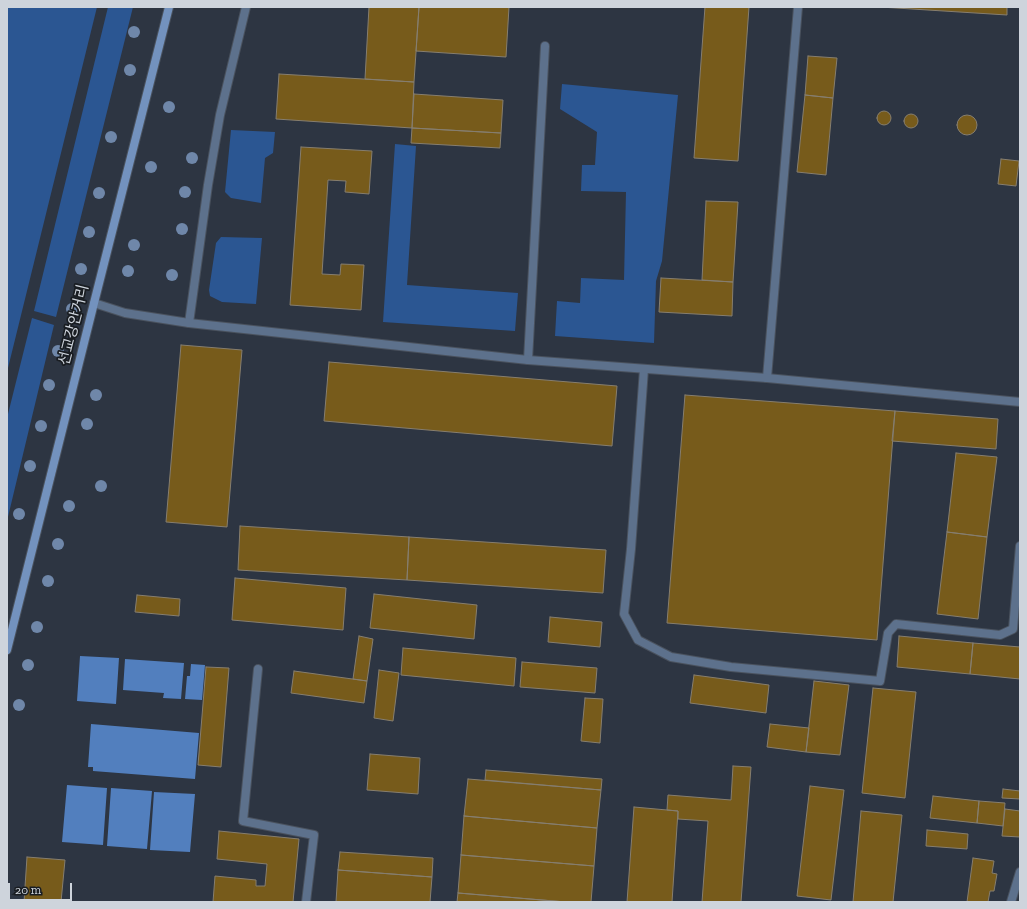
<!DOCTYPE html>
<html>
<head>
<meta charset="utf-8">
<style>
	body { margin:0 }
	#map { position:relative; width:1027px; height:909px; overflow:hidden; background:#2d3542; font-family:"Zilla Slab",serif }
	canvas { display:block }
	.frame { position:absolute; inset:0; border:8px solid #ced4dc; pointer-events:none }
	.scale { position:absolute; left:8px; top:883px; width:64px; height:18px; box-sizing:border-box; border:2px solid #ced4dc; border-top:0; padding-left:5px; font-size:12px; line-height:14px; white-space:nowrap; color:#ced4dc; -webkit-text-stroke:3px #191d22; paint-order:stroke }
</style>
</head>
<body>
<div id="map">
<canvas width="1027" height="909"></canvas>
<div class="frame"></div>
<div class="scale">20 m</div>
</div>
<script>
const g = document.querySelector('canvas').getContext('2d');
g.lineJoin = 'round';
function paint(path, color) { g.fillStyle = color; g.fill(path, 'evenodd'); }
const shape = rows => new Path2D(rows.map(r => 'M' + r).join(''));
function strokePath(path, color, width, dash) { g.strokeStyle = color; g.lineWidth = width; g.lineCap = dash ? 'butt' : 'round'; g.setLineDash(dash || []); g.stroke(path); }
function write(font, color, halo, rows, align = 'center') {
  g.font = font + ' "Zilla Slab","Noto Sans KR",serif'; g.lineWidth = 3.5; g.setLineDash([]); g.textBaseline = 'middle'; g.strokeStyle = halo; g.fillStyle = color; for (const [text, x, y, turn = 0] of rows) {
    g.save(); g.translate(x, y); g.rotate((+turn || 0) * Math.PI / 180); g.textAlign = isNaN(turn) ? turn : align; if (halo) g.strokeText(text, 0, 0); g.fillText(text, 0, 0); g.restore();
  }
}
paint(shape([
	[7,7,97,7,7,372],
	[108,7,133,7,56,317,34,311],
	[562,84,678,95,662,261,656,281,654,343,555,336,557,301,580,303,581,278,624,280,626,192,581,191,582,165,595,165,597,132,560,109],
	[231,130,275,132,273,153,265,158,261,203,231,198,225,192],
	[395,144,416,146,407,285,518,293,515,331,383,322],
	[221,237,262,238,256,304,222,302,210,296,209,290,216,243],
	[32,318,54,325,7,521,7,418]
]), '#2b5692');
paint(shape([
	[80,656,119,658,116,704,77,701],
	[125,659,184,663,181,699,163,698,164,693,123,690],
	[191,664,205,665,202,700,185,699,187,676,190,676],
	[91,724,199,733,195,779,93,771,93,767,88,767],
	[67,785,107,788,103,845,62,842],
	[111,788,152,791,147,849,107,846],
	[154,792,195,794,190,852,150,850]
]), '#527fbe');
const building = shape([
	[369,7,419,7,414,82,365,79,369,7],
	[419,7,509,7,506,57,416,51,419,7],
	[705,7,749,7,738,161,694,158,705,7],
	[880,7,1007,7,1007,15,880,7],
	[808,56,837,58,833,98,805,95,808,56],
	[279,74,414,82,412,128,276,119,279,74],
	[414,94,503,100,501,133,412,128,414,94],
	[805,95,833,98,826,175,797,172,805,95],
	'877 118a7 7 0 1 1 14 0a7 7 0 1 1-14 0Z',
	'904 121a7 7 0 1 1 14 0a7 7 0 1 1-14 0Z',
	'957 125a10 10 0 1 1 20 0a10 10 0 1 1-20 0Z',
	[412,128,501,133,500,148,411,143,412,128],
	[301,147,372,151,369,194,345,192,346,181,328,180,322,274,340,275,341,264,364,265,361,310,290,305,301,147],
	[1001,159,1019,161,1016,186,998,184,1001,159],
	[706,201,738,202,733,282,702,280,706,201],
	[661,278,733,282,732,316,659,312,661,278],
	[181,345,242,350,227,527,166,522,181,345],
	[329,362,617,386,612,446,324,421,329,362],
	[685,395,895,411,877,640,667,623,685,395],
	[895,411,998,419,996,449,892,441,895,411],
	[956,453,997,457,987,537,947,532,956,453],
	[240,526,409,537,407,580,238,570,240,526],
	[947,532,987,537,978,619,937,614,947,532],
	[409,537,606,550,603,593,407,580,409,537],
	[235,578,346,588,343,630,232,620,235,578],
	[374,594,477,605,474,639,370,628,374,594],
	[137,595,180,599,179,616,135,612,137,595],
	[550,617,602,622,600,647,548,642,550,617],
	[359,636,373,639,367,681,353,679,359,636],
	[899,636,973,643,970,674,897,667,899,636],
	[973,643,1020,647,1020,679,970,674,973,643],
	[403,648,516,658,514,686,401,675,403,648],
	[522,662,597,668,595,693,520,687,522,662],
	[206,667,229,668,221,767,198,765,206,667],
	[379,670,399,673,393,721,374,718,379,670],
	[294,671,367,681,364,703,291,693,294,671],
	[694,675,769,685,766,713,690,703,694,675],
	[814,681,849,685,840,755,806,752,814,681],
	[873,688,916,692,905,798,862,793,873,688],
	[585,698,603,699,600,743,581,741,585,698],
	[770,724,809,728,806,752,767,747,770,724],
	[370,754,420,758,418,794,367,790,370,754],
	[733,766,751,767,741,902,702,902,708,821,678,819,678,811,667,810,668,795,731,800,733,766],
	[486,770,602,779,601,790,485,780,486,770],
	[468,779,601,790,597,828,464,816,468,779],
	[810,786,844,790,831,900,797,896,810,786],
	[1003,789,1020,791,1020,799,1002,798,1003,789],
	[933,796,979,801,977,823,930,818,933,796],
	[979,801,1005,803,1003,826,977,823,979,801],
	[634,807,678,811,672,902,627,902,634,807],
	[1005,809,1020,811,1020,837,1002,836,1005,809],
	[861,811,902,815,893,902,853,902,861,811],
	[464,816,597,828,594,866,461,855,464,816],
	[927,830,968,834,967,849,926,846,927,830],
	[219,831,299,839,293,902,213,902,215,876,256,880,256,886,265,886,267,864,217,859,219,831],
	[340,852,433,858,432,877,338,870,340,852],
	[461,855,594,866,591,902,566,902,458,893,461,855],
	[27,857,65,860,61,902,24,902,27,857],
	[973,858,994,861,992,873,997,874,994,891,990,891,988,902,967,902,973,858],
	[338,870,432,877,430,902,336,902,338,870],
	[458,893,566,902,457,902,458,893]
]);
paint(building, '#775b1b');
strokePath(building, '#867e6f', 1);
const service = shape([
	[189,323,208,185,220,115,246,7],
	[528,360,545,46],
	[644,369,631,549,624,614,638,640,671,657,731,667,880,681,888,633,896,624,1000,635,1013,629,1020,546]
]);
const minor = shape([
	[767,378,798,7],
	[258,669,243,821,314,835,306,902],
	[1011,902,1020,872]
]);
const tertiary = shape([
	[94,303,125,313,189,323,528,360,767,378,1020,402]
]);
const secondary = shape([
	[7,650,94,303,169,7]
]);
strokePath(service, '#4a525e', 10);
strokePath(minor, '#4a525e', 10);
strokePath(tertiary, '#4a525e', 10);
strokePath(secondary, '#4a525e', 10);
strokePath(service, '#5d718c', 8);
strokePath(minor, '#5d718c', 8);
strokePath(tertiary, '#5d718c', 8);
strokePath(secondary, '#7392be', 8);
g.fillStyle = '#6f87a9';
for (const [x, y] of [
	[134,32],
	[130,70],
	[169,107],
	[111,137],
	[192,158],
	[151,167],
	[185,192],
	[99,193],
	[182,229],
	[89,232],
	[134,245],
	[81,269],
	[128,271],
	[172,275],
	[72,309],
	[58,351],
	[49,385],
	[96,395],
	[87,424],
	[41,426],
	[30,466],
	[101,486],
	[69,506],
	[19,514],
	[58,544],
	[48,581],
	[37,627],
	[28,665],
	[19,705]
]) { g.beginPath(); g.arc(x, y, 6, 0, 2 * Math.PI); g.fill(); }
write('15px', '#ced4dc', '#191d22', [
	["선교강안거리",74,325,-76]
]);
</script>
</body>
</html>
